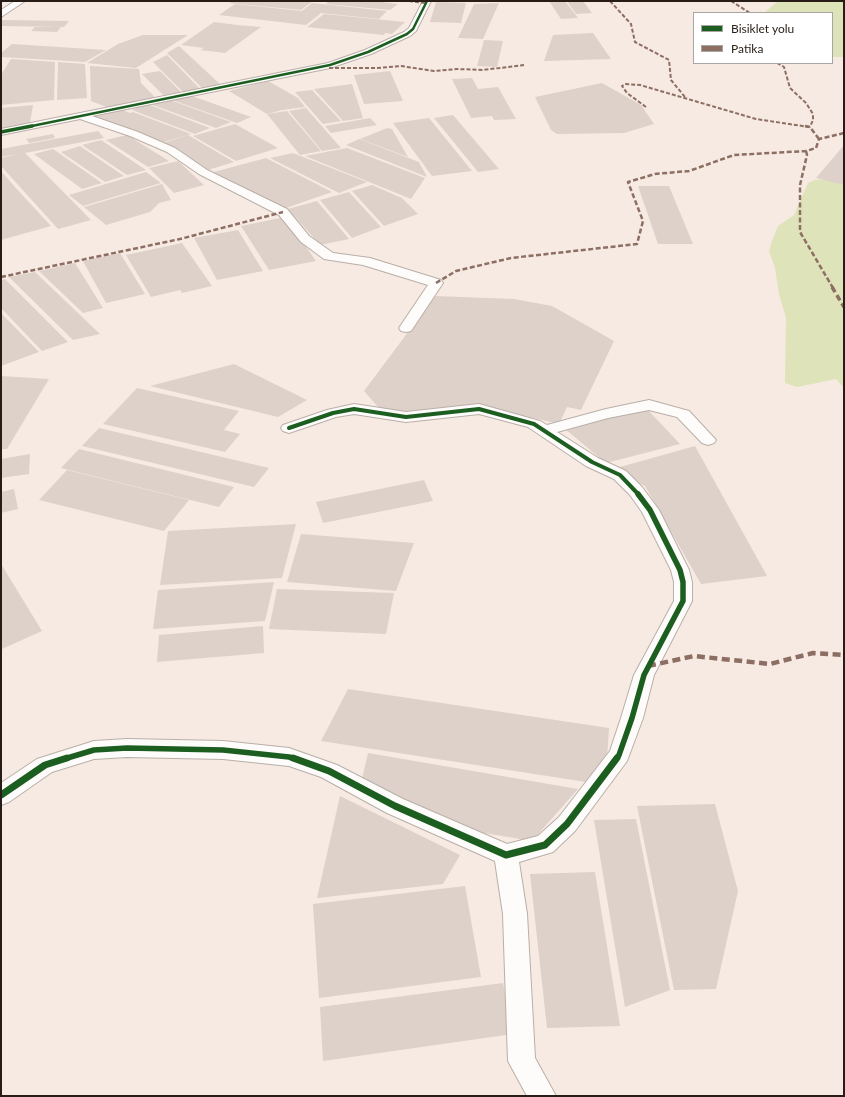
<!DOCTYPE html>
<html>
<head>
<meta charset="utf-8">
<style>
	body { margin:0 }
	#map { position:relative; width:845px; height:1097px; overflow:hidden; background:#f6eae2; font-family:Lato,sans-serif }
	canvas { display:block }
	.frame { position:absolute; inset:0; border:2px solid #271d16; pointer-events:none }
	.legend { position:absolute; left:693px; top:12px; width:140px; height:52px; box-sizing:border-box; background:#fff; border:1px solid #a9a5a2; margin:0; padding:5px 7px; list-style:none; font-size:12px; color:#271d16 }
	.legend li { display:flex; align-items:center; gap:8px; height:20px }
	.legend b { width:20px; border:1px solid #a9a5a2 }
</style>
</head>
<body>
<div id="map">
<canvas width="845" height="1097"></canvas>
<div class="frame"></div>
<ul class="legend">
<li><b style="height:5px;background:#1b5e20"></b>Bisiklet yolu</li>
<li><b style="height:5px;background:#8d6e63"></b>Patika</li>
</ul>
</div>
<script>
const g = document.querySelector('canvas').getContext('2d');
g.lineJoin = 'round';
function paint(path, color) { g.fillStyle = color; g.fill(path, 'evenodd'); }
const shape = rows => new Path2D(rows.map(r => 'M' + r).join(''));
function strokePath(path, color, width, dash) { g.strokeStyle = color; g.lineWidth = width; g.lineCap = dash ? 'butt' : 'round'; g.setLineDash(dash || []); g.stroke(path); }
paint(shape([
	[778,1,844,1,844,57,832,57,832,13,764,13],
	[827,179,844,183,844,388,836,379,797,387,785,383,786,318,779,294,775,268,769,251,772,241,778,226,794,215,808,183,815,180]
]), '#dee3b9');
paint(shape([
	[232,1,313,1,301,10,229,3],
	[329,1,373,1,398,4,390,10,326,4],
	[549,1,565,1,578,18,561,19],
	[567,1,583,1,592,13,576,14],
	[436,2,466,3,461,23,430,22],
	[312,3,387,11,379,19,302,11],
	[499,3,483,39,458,38,474,4],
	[235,4,321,13,306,25,219,15],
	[324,14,405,22,392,34,385,33,384,35,307,27],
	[1,20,69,21,64,27,1,26],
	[214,22,237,25,261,27,225,53,200,50,204,48,181,45],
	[35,27,61,27,57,32,31,31],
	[593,33,611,59,544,61,553,35],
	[143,35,188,35,136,68,87,63,118,44],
	[484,40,503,41,497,67,477,66],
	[12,44,106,50,85,62,1,57,1,53],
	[179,46,221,85,202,88,167,53],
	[167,55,200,89,183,92,153,62],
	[11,59,55,62,54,100,1,105,1,75],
	[58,62,85,64,87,98,57,100],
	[90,66,139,69,141,83,153,95,154,98,109,108,91,101],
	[160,71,181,92,163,95,142,74],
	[390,71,403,101,364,104,354,75],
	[472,78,478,89,498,87,516,119,494,120,492,116,471,118,452,79],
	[268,81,298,98,305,107,282,110,267,114,229,91],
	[602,83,641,105,654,124,624,133,557,134,551,130,535,97],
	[352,84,363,118,343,121,314,89],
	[312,90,341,121,323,124,295,92],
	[192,96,251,117,237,123,172,100],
	[170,100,231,122,216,128,150,104],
	[147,104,210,128,195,134,132,110],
	[33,105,30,123,1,130,1,108],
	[306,108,341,148,322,151,289,111],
	[122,110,130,113,133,112,191,134,164,142,88,118],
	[287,111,321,151,300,155,267,114],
	[453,115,499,169,478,172,434,118],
	[370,118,377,125,331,133,325,126],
	[429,118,472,171,432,176,393,123],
	[235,124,278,148,236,161,193,136],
	[387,128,392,129,408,157,360,139],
	[98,131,104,138,25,153,91,220,58,229,1,166,1,158,18,154,1,157,1,149],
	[53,134,55,138,29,143,26,139],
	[127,135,169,161,148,167,106,140],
	[188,135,234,162,208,170,163,143],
	[359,139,419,162,427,177,346,145],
	[101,140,146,170,127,175,82,145],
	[844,145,844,185,816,178],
	[80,146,124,176,105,182,61,152],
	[347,148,425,178,411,199,305,156],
	[53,149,102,183,82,189,34,154],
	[293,153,367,182,339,193,270,158],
	[266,158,332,192,283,209,210,173],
	[178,161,204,185,174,193,149,168],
	[1,171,15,187,51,226,1,240],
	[146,172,161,183,83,206,69,195],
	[162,184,171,200,159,203,150,212,106,225,84,207],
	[372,185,402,198,418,214,384,226,352,191],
	[638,186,669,186,693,244,658,244],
	[349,192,381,227,352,238,320,200],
	[317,201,349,239,320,245,288,209],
	[285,217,316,261,269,270,241,226],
	[238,230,263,271,217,280,194,238],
	[182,243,212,286,182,293,180,290,151,297,126,255],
	[120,253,145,294,106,303,83,261],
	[75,263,103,308,83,313,39,271],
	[35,272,100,334,73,340,9,277],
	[5,279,68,342,42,351,1,308,1,280],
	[435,296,514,299,552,306,614,341,581,410,567,407,559,424,479,405,401,413,379,408,364,391],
	[1,313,39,352,1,366],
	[234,364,307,400,278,417,150,386],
	[1,376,49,379,7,449,1,449],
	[137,388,239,411,224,430,240,434,225,452,103,424],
	[646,408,680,444,606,463,565,429],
	[99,428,269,468,254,487,82,446],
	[695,446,767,576,701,584,645,486,613,469],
	[79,449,234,487,219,507,61,468],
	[30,454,29,474,1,478,1,459],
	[67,470,189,500,164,531,39,500],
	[424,480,433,501,323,523,316,502],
	[14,489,18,509,1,513,1,492],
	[296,524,282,578,160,585,168,531],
	[301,534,414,543,396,591,287,582],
	[1,564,42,631,2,649,1,646],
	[274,582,265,621,153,629,158,590],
	[277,589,394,593,386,634,269,629],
	[263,626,264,653,157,662,159,635],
	[348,689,609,728,607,759,586,782,321,741],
	[368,753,578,789,532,841,466,830,362,779],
	[340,796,460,855,443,884,317,898],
	[715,804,738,891,716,989,674,990,637,806],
	[636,819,670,990,625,1007,594,820],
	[595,872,620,1026,547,1028,530,874],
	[465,886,481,977,319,998,313,904],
	[503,983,513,1034,323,1061,320,1007]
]), '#ded1c9');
const minor = shape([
	[15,1,25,1,1,17,1,10,15,1],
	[423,1,431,1,416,31,410,36,371,54,330,68,92,116,138,132,175,148,207,170,287,209,309,236,333,253,370,258,441,280,443,283,411,331,406,332,401,331,399,328,428,285,363,265,324,259,301,242,279,215,199,174,167,152,130,136,80,119,1,135,1,129,328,63,365,50,404,32,409,28,423,1],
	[649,400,689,411,716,440,714,443,708,445,702,443,677,417,649,410,608,418,557,432,598,458,626,471,642,487,659,510,689,570,692,582,692,601,654,675,643,718,627,761,575,831,553,852,519,862,527,914,535,1058,556,1096,527,1096,508,1061,503,914,495,861,387,813,321,777,289,766,223,759,127,757,94,759,52,772,9,802,1,805,1,783,37,759,94,741,127,739,223,741,289,748,337,765,403,799,507,844,538,836,559,817,610,751,621,718,634,675,674,601,674,582,671,570,642,512,630,495,614,479,586,466,528,427,479,414,406,422,354,414,336,417,289,433,283,431,281,428,283,425,327,410,354,404,406,412,479,404,540,421,547,425,606,409,649,400]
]);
strokePath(minor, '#b9afa8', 2);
paint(minor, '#fefcfb');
strokePath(shape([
	[409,1,425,3],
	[610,1,631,24,635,42,669,60,671,80,685,97],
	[731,1,750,13],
	[777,63,784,67,790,88,806,103,813,114,813,120,810,127],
	[329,68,377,68,401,66,434,71,457,69,483,70,524,65],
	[646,107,627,93,622,86,625,84,640,85,756,119,809,127]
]), '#8d6e63', 2, [4, 2]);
strokePath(shape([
	[805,126,810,127,819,139],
	[806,151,807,155,800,185,800,232,833,288],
	[1,277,180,239,283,212],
	[436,283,456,271,511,258,637,244,643,221,628,182,655,174,689,171,734,155,806,151,816,148,819,139,844,133]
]), '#8d6e63', 2.5, [5, 2.5]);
strokePath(shape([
	[832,287,844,307]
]), '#8d6e63', 3.5, [6, 3.5]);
strokePath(shape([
	[648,666,694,656,770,664,813,653,844,655]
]), '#8d6e63', 4.5, [8, 4.5]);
strokePath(shape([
	[27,127,330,65,368,52,407,34,413,29,427,1]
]), '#1b5e20', 2.5);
strokePath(shape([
	[1,132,32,126]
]), '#1b5e20', 3.5);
strokePath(shape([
	[289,428,333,413,354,409,406,417,479,409,534,424,592,462,620,475,639,495]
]), '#1b5e20', 4);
strokePath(shape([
	[64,759,94,750,127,748,223,750,289,757,296,759],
	[616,759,619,755,632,718,644,675,683,601,683,582,680,570,650,510,638,494]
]), '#1b5e20', 5.5);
strokePath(shape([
	[293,758,329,771,395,806,506,855,545,845,567,824,617,758],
	[1,795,45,765,67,758]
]), '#1b5e20', 7);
</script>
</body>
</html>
